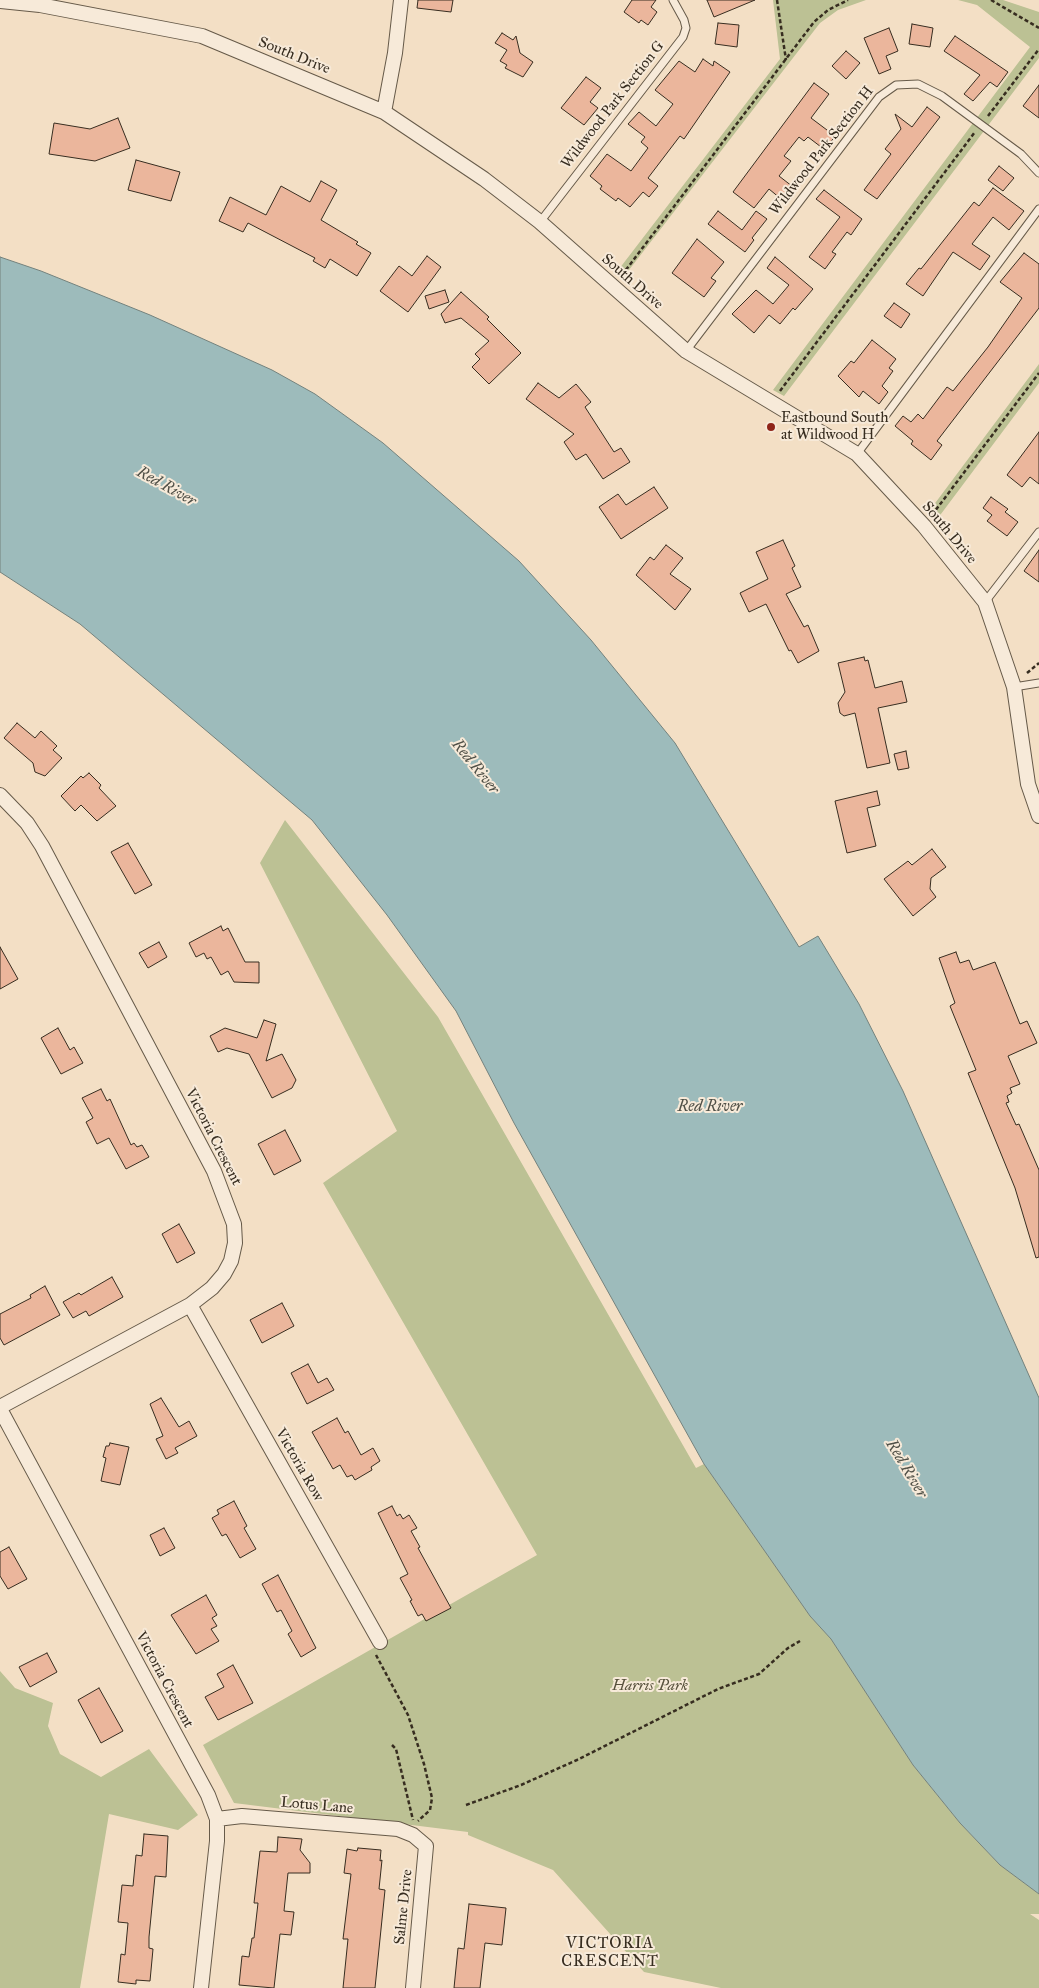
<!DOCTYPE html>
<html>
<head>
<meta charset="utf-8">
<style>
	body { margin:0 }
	canvas { display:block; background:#f3dfc5 }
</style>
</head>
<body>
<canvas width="1039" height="1988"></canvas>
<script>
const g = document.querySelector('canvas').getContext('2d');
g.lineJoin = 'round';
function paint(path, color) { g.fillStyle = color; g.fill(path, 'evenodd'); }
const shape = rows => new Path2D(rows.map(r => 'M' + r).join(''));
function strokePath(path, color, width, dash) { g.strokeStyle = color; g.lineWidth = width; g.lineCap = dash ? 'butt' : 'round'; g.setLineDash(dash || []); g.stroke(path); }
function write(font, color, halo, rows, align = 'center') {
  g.font = font + ' "IM FELL Great Primer",serif'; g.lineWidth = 4; g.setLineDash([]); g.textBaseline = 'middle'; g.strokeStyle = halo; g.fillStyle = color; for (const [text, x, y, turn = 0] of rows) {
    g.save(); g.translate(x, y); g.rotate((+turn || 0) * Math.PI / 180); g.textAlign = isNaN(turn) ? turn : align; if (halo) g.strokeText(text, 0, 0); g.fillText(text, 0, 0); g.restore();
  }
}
paint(shape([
	[773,0,866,0,838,10,820,23,622,279,616,273,780,59],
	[958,0,1003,0,1039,12,1039,58,784,396,773,390,1030,47,977,5],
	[1039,364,1039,383,935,522,927,514],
	[285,820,438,1017,696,1468,704,1464,810,1616,831,1639,913,1765,960,1823,1000,1865,1039,1894,1039,1914,1030,1914,1039,1920,1039,1988,721,1988,644,1972,553,1870,468,1835,468,1832,234,1803,203,1745,537,1555,323,1183,397,1131,260,863],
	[0,1671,15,1688,53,1703,48,1726,60,1754,101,1777,149,1749,198,1815,178,1830,109,1814,80,1988,0,1988]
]), '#bcc194');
const water = shape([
	[0,257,41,271,150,315,272,370,315,394,383,443,519,561,591,640,675,743,799,947,818,936,859,1004,903,1091,1039,1398,1039,1894,1000,1865,960,1823,913,1765,831,1639,810,1616,704,1464,514,1123,456,1011,387,915,312,820,80,624,0,572,0,257]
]);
paint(water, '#9dbbbb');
strokePath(water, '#74827d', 1);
const building = shape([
	[418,0,453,0,451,12,417,8,418,0],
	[632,0,656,0,651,7,657,12,648,25,641,20,639,23,624,12,632,0],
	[707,0,755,0,714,17,707,0],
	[718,23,739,25,737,47,715,44,718,23],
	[912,24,933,28,930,47,909,44,912,24],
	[889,28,898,51,886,56,891,69,879,74,864,38,889,28],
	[502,33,513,40,516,36,520,53,533,62,523,77,505,68,507,65,500,61,507,50,495,43,502,33],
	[955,36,1008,72,997,87,990,82,973,101,964,94,980,75,944,51,955,36],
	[846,51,860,63,846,79,832,66,846,51],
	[703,59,713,66,714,61,730,72,684,139,680,136,648,178,658,186,649,197,643,192,630,207,618,198,616,201,600,189,602,186,590,176,607,154,631,171,648,148,641,142,645,137,628,124,639,112,656,126,673,104,655,90,679,61,695,72,703,59],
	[586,77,601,88,590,102,598,108,584,125,561,108,586,77],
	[814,83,829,94,811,118,835,136,825,150,808,137,804,141,799,137,784,156,791,161,779,176,797,190,787,204,769,189,754,208,733,192,814,83],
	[1039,85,1039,118,1023,106,1039,85],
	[927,107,940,117,877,199,864,190,891,154,885,149,901,129,895,114,912,127,927,107],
	[118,118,130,148,95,161,49,154,54,123,90,129,118,118],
	[136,160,180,172,171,201,128,190,136,160],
	[999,166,1014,178,1003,191,988,180,999,166],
	[321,181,337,190,321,220,358,242,356,244,371,253,357,276,330,259,325,268,313,261,315,258,248,223,243,232,219,221,230,197,266,215,281,186,310,202,321,181],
	[993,188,1024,211,1009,230,993,217,972,244,990,256,980,270,953,252,923,296,906,284,919,268,921,269,974,202,979,206,993,188],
	[824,190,862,219,851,235,847,232,832,252,836,254,825,269,809,257,840,217,816,199,824,190],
	[718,211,742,230,756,211,767,219,752,238,754,240,745,252,708,224,718,211],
	[697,239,724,262,711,278,716,281,704,297,672,273,697,239],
	[1024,253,1039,264,1039,308,937,441,942,445,931,460,911,444,913,441,895,426,903,416,911,422,918,414,923,419,947,387,953,391,988,347,1022,298,1000,282,1024,253],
	[427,256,441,267,408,312,380,291,399,266,412,276,427,256],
	[775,257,813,289,795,310,793,308,780,324,769,315,754,333,732,314,756,290,773,304,789,285,767,268,775,257],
	[445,290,449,302,429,309,425,296,445,290],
	[461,292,489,317,487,319,521,353,489,384,472,367,480,359,475,354,489,341,461,318,445,323,441,314,461,292],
	[894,303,910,314,901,328,884,316,894,303],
	[872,340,896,359,889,368,893,371,882,386,888,392,879,404,863,391,859,397,838,376,851,361,854,363,872,340],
	[538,383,559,398,576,384,591,402,585,407,614,452,621,448,630,462,603,479,586,454,576,460,564,442,574,434,526,399,538,383],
	[1039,432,1039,484,1030,477,1022,487,1007,475,1039,432],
	[654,487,668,508,621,539,599,507,618,494,626,505,654,487],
	[991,497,1008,509,1005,512,1018,522,1007,536,987,521,992,515,983,508,991,497],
	[783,540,795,566,792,568,801,587,786,594,804,627,808,625,819,651,798,663,791,650,789,651,766,604,749,612,740,593,768,579,756,552,783,540],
	[666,545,683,558,670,574,691,589,675,610,636,575,650,557,654,560,666,545],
	[1039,550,1039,582,1024,571,1039,550],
	[864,657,865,661,868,660,875,688,902,681,907,702,878,708,890,763,867,768,855,713,844,716,840,713,838,703,845,692,838,663,864,657],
	[17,723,35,738,41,731,57,746,53,750,62,758,45,776,35,772,33,763,4,738,17,723],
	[906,751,909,768,898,770,894,754,906,751],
	[89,773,101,785,99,788,116,806,97,821,81,805,75,811,61,796,81,776,83,778,89,773],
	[877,791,880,805,867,808,876,846,847,853,835,801,877,791],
	[128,843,152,885,135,894,111,852,128,843],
	[932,849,946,867,931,878,930,889,936,897,913,916,884,879,908,861,912,865,932,849],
	[221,926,223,931,228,928,245,962,259,962,259,983,234,982,228,971,221,975,211,957,207,959,204,953,196,957,189,943,221,926],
	[159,942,167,957,148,968,139,953,159,942],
	[0,947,18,979,0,989,0,947],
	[956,952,960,963,969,960,973,970,995,962,1020,1024,1027,1021,1037,1043,1008,1056,1020,1084,1010,1088,1012,1093,1007,1096,1009,1102,1006,1103,1016,1125,1019,1124,1039,1170,1039,1257,1036,1258,1015,1188,968,1073,976,1070,950,1006,955,1003,939,958,956,952],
	[264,1020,276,1024,266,1061,282,1054,296,1080,292,1088,272,1098,249,1054,227,1048,218,1052,210,1036,225,1028,257,1038,264,1020],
	[58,1028,70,1050,74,1047,83,1063,61,1074,41,1038,58,1028],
	[101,1089,107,1101,110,1099,131,1145,134,1143,137,1147,142,1145,149,1157,126,1169,109,1138,97,1144,86,1122,93,1118,82,1098,101,1089],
	[285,1130,301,1161,274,1175,258,1144,285,1130],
	[179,1224,195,1253,177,1263,162,1234,179,1224],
	[112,1277,123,1297,89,1316,86,1311,73,1318,63,1302,79,1293,81,1295,112,1277],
	[45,1286,60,1315,4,1345,0,1338,0,1314,31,1298,30,1295,45,1286],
	[282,1303,294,1326,262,1343,250,1320,282,1303],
	[308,1364,318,1383,327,1378,334,1390,307,1404,291,1373,308,1364],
	[161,1398,179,1427,189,1421,197,1436,175,1448,178,1453,166,1459,156,1439,163,1436,150,1404,161,1398],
	[337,1418,345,1433,348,1431,361,1455,373,1448,380,1461,371,1467,372,1470,355,1480,352,1475,347,1477,340,1465,333,1469,312,1432,337,1418],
	[110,1443,129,1447,120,1485,101,1481,106,1458,103,1457,106,1446,109,1446,110,1443],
	[234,1501,247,1526,244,1528,256,1549,240,1558,226,1534,222,1536,212,1518,219,1514,217,1510,234,1501],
	[392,1506,397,1516,400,1514,403,1519,409,1515,417,1528,411,1531,420,1547,418,1548,451,1608,426,1621,422,1614,418,1616,410,1601,412,1600,400,1578,408,1574,378,1513,392,1506],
	[164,1528,175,1548,160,1556,150,1535,164,1528],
	[9,1547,27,1579,8,1589,0,1576,0,1552,9,1547],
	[278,1575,316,1648,301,1657,288,1634,292,1631,281,1610,277,1612,262,1584,278,1575],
	[206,1595,217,1615,212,1618,217,1626,211,1629,219,1641,196,1654,171,1615,206,1595],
	[47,1653,57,1672,30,1687,19,1667,47,1653],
	[233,1665,253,1703,218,1720,205,1697,224,1687,217,1674,233,1665],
	[99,1688,123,1731,101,1743,78,1700,99,1688],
	[144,1834,168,1836,166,1877,155,1876,149,1937,149,1948,153,1949,150,1981,136,1980,136,1984,118,1982,121,1954,125,1955,128,1923,118,1922,122,1885,133,1886,136,1855,142,1856,144,1834],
	[278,1837,302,1839,300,1850,310,1863,310,1873,288,1873,284,1911,294,1912,291,1935,280,1934,274,1988,239,1985,242,1956,249,1957,252,1938,254,1938,258,1903,254,1903,260,1851,277,1852,278,1837],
	[358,1848,381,1850,380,1861,382,1860,379,1889,385,1890,375,1988,343,1988,348,1939,343,1939,351,1874,344,1873,347,1849,357,1851,358,1848],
	[469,1904,506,1908,502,1945,485,1943,480,1988,454,1988,458,1948,464,1949,469,1904]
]);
paint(building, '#ebb69c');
strokePath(building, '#372d20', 1);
const service = shape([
	[540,222,683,37,686,28,684,20,673,0],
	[686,351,879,97,896,85,918,84,942,96,1021,154,1039,173],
	[857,454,1039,209],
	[985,602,1039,532],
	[1014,687,1039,683]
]);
const minor = shape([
	[0,1,40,5,202,36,384,112,484,179,540,222,686,351,857,454,924,526,985,602,1014,687,1028,784,1039,816],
	[384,112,395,53,401,0],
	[0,795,27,823,42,846,214,1171,234,1224,235,1243,231,1261,224,1274,212,1288,190,1305,0,1407],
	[190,1305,380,1642],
	[0,1409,208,1795,217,1819,217,1841,201,1988],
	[217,1819,242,1816,398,1829,413,1835,426,1846,413,1988]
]);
strokePath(service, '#665a49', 9);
strokePath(minor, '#665a49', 16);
strokePath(shape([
	[777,0,786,60],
	[991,0,1039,28],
	[988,116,1039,49],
	[622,275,814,22,828,10,848,0],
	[780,391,975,132],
	[932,515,1039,373],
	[1027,673,1039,663],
	[376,1655,408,1715,424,1764,432,1798,430,1810,418,1821],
	[392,1745,396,1749,413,1820],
	[466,1805,521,1785,577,1760,718,1689,759,1674,788,1648,800,1641]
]), '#372d20', 2.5, [4, 2.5]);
strokePath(service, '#f7ead9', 7);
strokePath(minor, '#f7ead9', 14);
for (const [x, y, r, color] of [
	[771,427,5,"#8f2418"]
]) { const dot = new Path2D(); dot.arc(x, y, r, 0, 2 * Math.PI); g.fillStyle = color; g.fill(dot); strokePath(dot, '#f7ead9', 2); }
write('15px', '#372d20', '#f7ead9', [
	["South Drive",294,56,22],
	["Wildwood Park Section G",613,105,-52],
	["Wildwood Park Section H",822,151,-52],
	["South Drive",632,282,41],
	["South Drive",949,533,50],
	["Victoria Crescent",213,1137,63],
	["Victoria Row",299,1465,60],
	["Victoria Crescent",164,1680,62],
	["Lotus Lane",317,1806,5],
	["Salme Drive",404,1907,-84]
]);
write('15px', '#372d20', '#f7ead9', [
	["Eastbound South",781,418],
	["at Wildwood H",781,435]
], 'left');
write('italic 15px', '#58523d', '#f7ead9', [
	["Harris Park",650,1686]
]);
write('italic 16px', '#505047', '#f7ead9', [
	["Red River",166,487,29],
	["Red River",475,767,51],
	["Red River",710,1107],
	["Red River",906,1469,59]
]);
g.letterSpacing = '1px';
write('16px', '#372d20', '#f7ead9', [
	["VICTORIA",610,1944],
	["CRESCENT",610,1962]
]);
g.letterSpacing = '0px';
</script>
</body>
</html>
